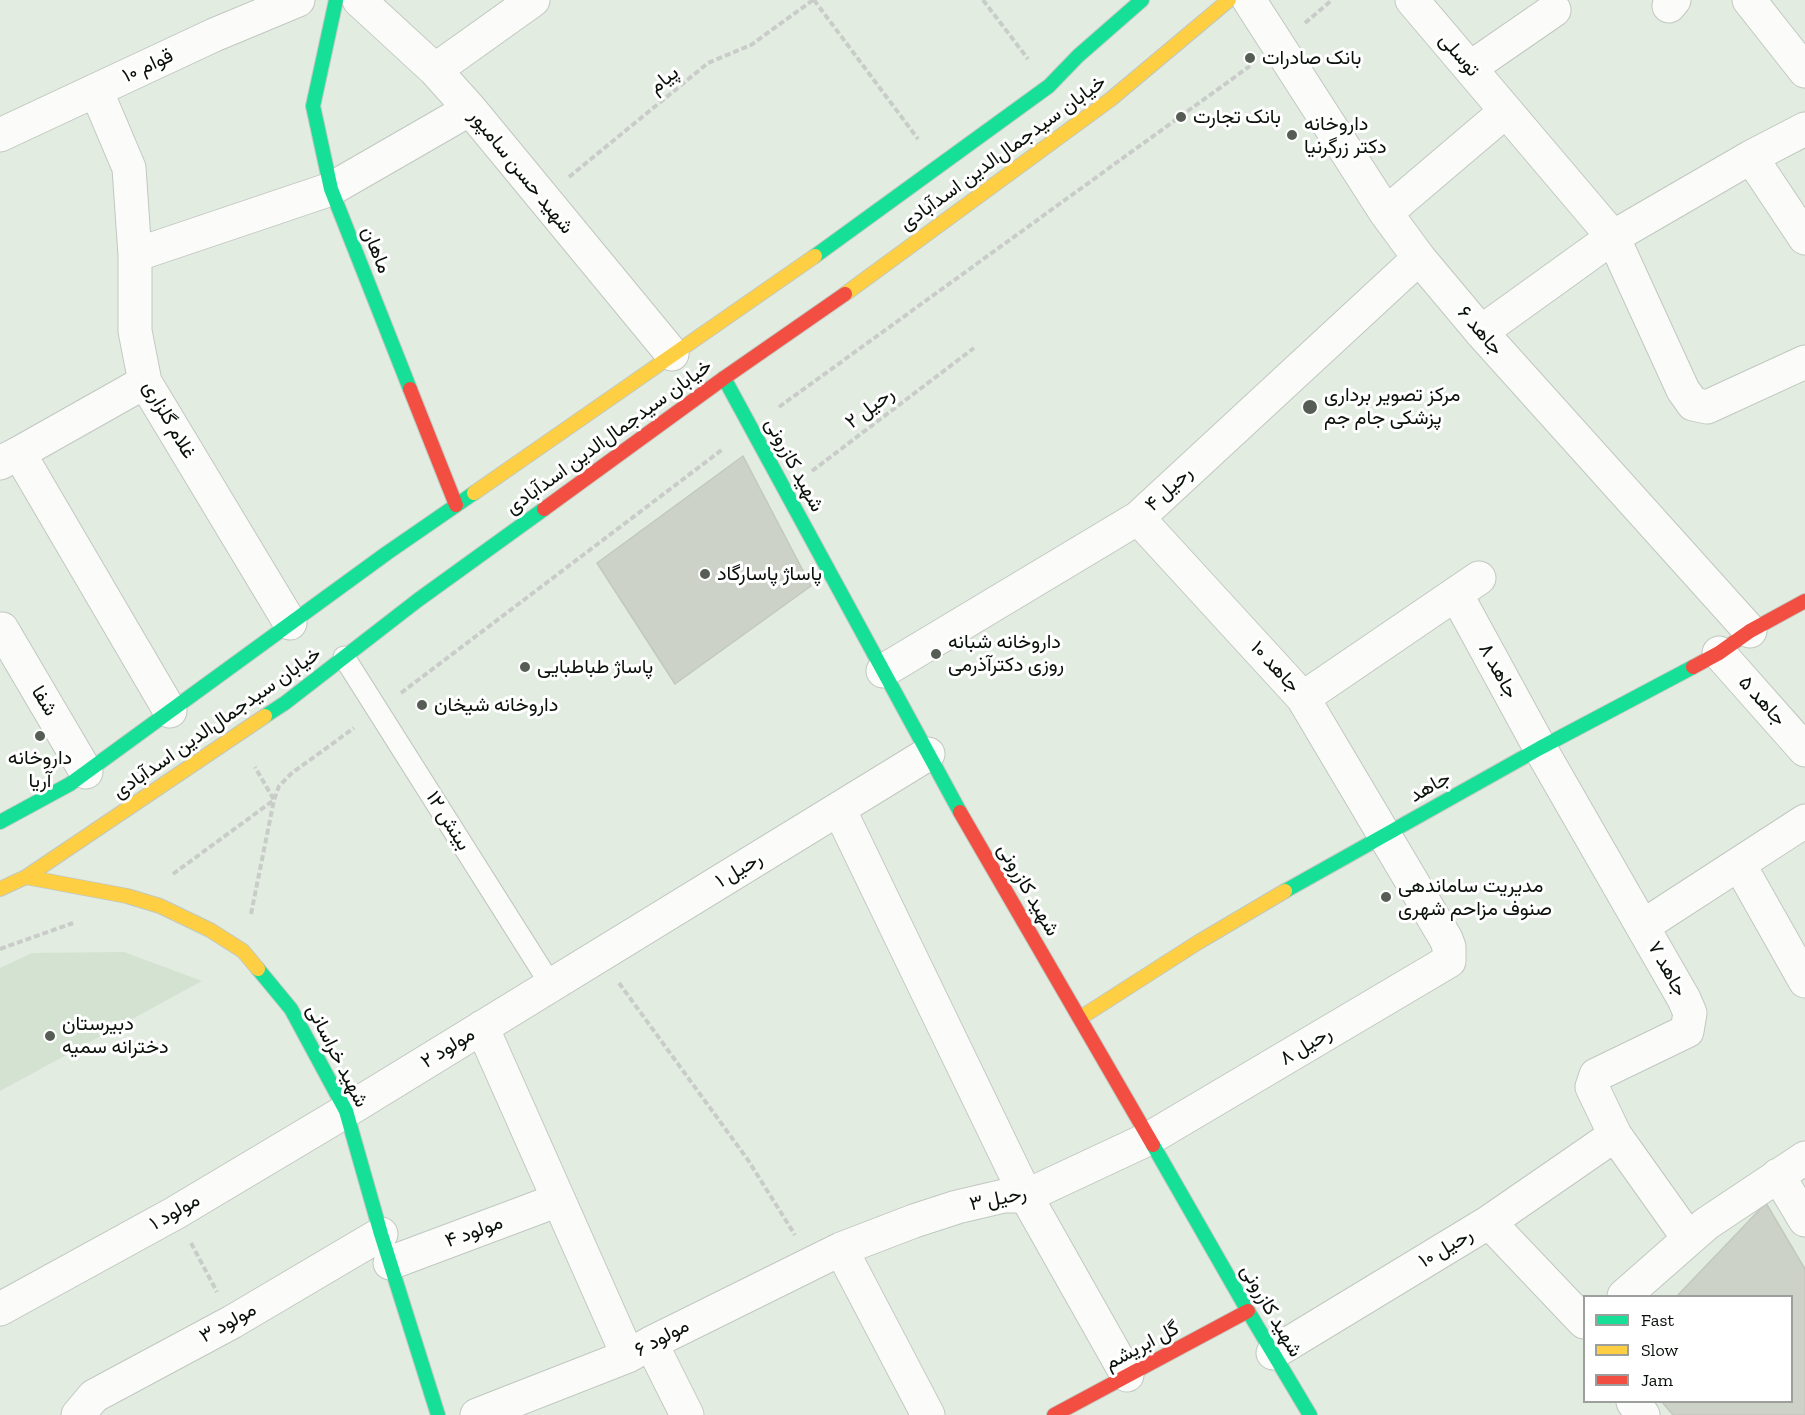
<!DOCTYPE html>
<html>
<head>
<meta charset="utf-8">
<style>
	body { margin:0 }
	#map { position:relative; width:1805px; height:1415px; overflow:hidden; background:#e2ece1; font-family:"Zilla Slab",serif }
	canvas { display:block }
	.legend { position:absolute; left:1583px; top:1295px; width:210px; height:108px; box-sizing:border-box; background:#fff; border:2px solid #9d9f9d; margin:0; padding:8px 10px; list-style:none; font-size:18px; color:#0a100a }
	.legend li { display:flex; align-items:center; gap:12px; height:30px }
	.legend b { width:30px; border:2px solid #9d9f9d }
</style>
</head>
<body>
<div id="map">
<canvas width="1805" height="1415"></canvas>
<ul class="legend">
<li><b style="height:8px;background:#16e098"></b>Fast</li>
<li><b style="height:8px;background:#ffcf43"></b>Slow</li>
<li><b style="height:8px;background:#f24e42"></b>Jam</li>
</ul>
</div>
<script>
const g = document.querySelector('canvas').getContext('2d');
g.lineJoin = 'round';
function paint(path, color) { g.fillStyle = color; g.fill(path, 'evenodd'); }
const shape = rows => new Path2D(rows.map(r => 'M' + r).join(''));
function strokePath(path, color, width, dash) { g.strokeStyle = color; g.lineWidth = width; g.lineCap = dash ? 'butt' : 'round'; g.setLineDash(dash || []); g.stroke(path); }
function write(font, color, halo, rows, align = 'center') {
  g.font = font + ' "Zilla Slab",Vazirmatn,serif'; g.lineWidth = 6; g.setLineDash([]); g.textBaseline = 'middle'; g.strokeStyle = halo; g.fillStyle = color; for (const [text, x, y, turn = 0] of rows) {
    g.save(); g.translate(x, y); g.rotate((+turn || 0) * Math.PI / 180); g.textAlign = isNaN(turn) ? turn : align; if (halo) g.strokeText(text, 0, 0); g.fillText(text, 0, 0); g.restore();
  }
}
paint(shape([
	[124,952,202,981,0,1091,0,968,32,953]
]), '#d3e2d1');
const building = shape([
	[743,456,811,586,675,684,597,563,743,456],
	[1766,1203,1805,1269,1805,1415,1673,1415,1662,1402,1792,1402,1792,1296,1677,1296,1766,1203]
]);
paint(building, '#cdd2c8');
strokePath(building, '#c3c8be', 1.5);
const lane = shape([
	[344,657,551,985]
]);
const street = shape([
	[359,0,435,70,470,109,672,354],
	[1249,0,1386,213,1419,258,1481,332,1750,631],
	[1412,0,1613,237,1683,390,1693,404,1707,407,1805,362],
	[1749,0,1805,71],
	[1669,6,1674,0],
	[1470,68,1554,10],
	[435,70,533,0],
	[96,90,129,168,135,255,135,331,145,382,290,623],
	[0,135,214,35,298,0],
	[1751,157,1805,238],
	[1386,213,1506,111],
	[135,255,331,189,470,109],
	[1481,332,1613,237,1751,157,1805,129],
	[19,453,145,382],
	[0,463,19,453,170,711],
	[1456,594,1540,748,1684,999,1690,1013,1687,1031,1596,1075,1592,1087,1615,1135,1689,1239],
	[0,631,2,629,86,772],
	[1719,653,1805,750],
	[883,671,1138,518,1419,258],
	[1303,698,1479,578],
	[839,809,1026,1196,1127,1375],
	[1739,864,1805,981],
	[1643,926,1805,821],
	[482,1027,628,1356],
	[1778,1175,1805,1220],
	[1489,1222,1584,1322],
	[841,1249,928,1415],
	[390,1263,558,1200],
	[1624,1296,1706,1224,1805,1158],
	[0,1309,175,1213,346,1111,928,754],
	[651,1343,687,1415],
	[1273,1353,1489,1222,1615,1135],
	[1633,1402,1643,1415],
	[78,1415,94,1396,232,1322,381,1234],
	[477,1415,628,1356,651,1343,841,1249,914,1221,957,1207,1004,1196,1026,1196,1150,1138,1449,961,1449,947,1446,939,1303,698,1138,518]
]);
const fast = shape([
	[336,0,313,106,331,189,410,389],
	[815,256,1049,86,1078,56,1142,0],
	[724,378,960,812],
	[265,716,285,703,418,600,544,509],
	[0,822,70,784,387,553,474,493],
	[1285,891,1540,748,1693,667],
	[258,969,291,1009,346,1111,381,1234,438,1415],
	[1153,1145,1248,1311,1310,1415]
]);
const slow = shape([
	[845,294,1111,99,1229,0],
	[474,493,815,256],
	[26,877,127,896,160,906,210,930,243,951,258,969],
	[0,889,26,877,265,716],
	[1080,1018,1197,943,1285,891]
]);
const jam = shape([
	[410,389,456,505],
	[544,509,724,378,845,294],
	[1693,667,1719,653,1750,631,1805,601],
	[960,812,1153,1145],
	[1054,1415,1248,1311]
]);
strokePath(lane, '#c1c8c0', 23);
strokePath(street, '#c1c8c0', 35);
strokePath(fast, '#c1c8c0', 16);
strokePath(slow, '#c1c8c0', 16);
strokePath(jam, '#c1c8c0', 16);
strokePath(shape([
	[814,0,918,139],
	[983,0,1028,59],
	[1305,23,1332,0],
	[569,177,708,63,751,45,813,0],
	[779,407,1250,66],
	[812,471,974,348],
	[401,693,723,449],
	[173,874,274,800,255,767],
	[251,914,274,800,279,786,292,773,354,728],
	[0,949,73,923],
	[619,983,748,1160,795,1235],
	[191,1243,217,1292]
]), '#c9ccc8', 4, [6, 3]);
strokePath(lane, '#fbfcfa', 21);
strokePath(street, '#fbfcfa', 33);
strokePath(fast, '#16e098', 14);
strokePath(slow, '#ffcf43', 14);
strokePath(jam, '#f24e42', 14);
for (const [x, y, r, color] of [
	[1250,58,6,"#565d55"],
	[1181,117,6,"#565d55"],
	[1292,135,6,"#565d55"],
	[1310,407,8,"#565d55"],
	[705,574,6,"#565d55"],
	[936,654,6,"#565d55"],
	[525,667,6,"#565d55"],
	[422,705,6,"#565d55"],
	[40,736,6,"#565d55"],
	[1386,897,6,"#565d55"],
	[50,1036,6,"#565d55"]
]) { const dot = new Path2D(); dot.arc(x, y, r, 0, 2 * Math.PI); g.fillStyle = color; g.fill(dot); strokePath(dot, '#fff', 2); }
write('20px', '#0a100a', '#fff', [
	["توسلی",1459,55,49],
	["قوام ۱۰",148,66,-25],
	["پیام",664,80,-39],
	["خیابان سیدجمال‌الدین اسدآبادی",1003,153,-36],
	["شهید حسن سامپور",521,172,51],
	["ماهان",376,250,68],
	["جاهد ۶",1480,331,49],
	["رحیل ۲",870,408,-37],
	["غلام گلزاری",169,420,60],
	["خیابان سیدجمال‌الدین اسدآبادی",609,437,-36],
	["شهید کازرونی",794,465,62],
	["رحیل ۴",1169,489,-43],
	["جاهد ۱۰",1275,667,47],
	["جاهد ۸",1498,671,61],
	["شفا",44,701,59],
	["جاهد ۵",1762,701,48],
	["خیابان سیدجمال‌الدین اسدآبادی",217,723,-35],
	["جاهد",1430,787,-29],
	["بینش ۱۲",448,821,58],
	["رحیل ۱",739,870,-31],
	["شهید کازرونی",1028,890,60],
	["جاهد ۷",1667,969,61],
	["رحیل ۸",1306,1046,-31],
	["مولود ۲",448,1048,-32],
	["شهید خراسانی",337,1056,63],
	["رحیل ۳",998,1199,-12],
	["مولود ۱",175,1212,-30],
	["مولود ۴",474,1232,-20],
	["رحیل ۱۰",1446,1248,-31],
	["شهید کازرونی",1271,1311,60],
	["مولود ۳",228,1323,-29],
	["مولود ۶",662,1338,-28],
	["گل ابریشم",1142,1346,-28]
]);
write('20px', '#0a100a', '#fff', [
	["بانک صادرات",1262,58],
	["بانک تجارت",1193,117],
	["داروخانه",1304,124],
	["دکتر زرگرنیا",1304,147],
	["مرکز تصویر برداری",1324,395],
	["پزشکی جام جم",1324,418],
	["پاساژ پاسارگاد",717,574],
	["داروخانه شبانه",948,642],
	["روزی دکترآذرمی",948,665],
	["پاساژ طباطبایی",537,667],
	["داروخانه شیخان",434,705],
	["داروخانه",40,758,"center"],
	["آریا",40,781,"center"],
	["مدیریت ساماندهی",1398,886],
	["صنوف مزاحم شهری",1398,909],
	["دبیرستان",62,1024],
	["دخترانه سمیه",62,1047]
], 'left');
</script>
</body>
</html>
